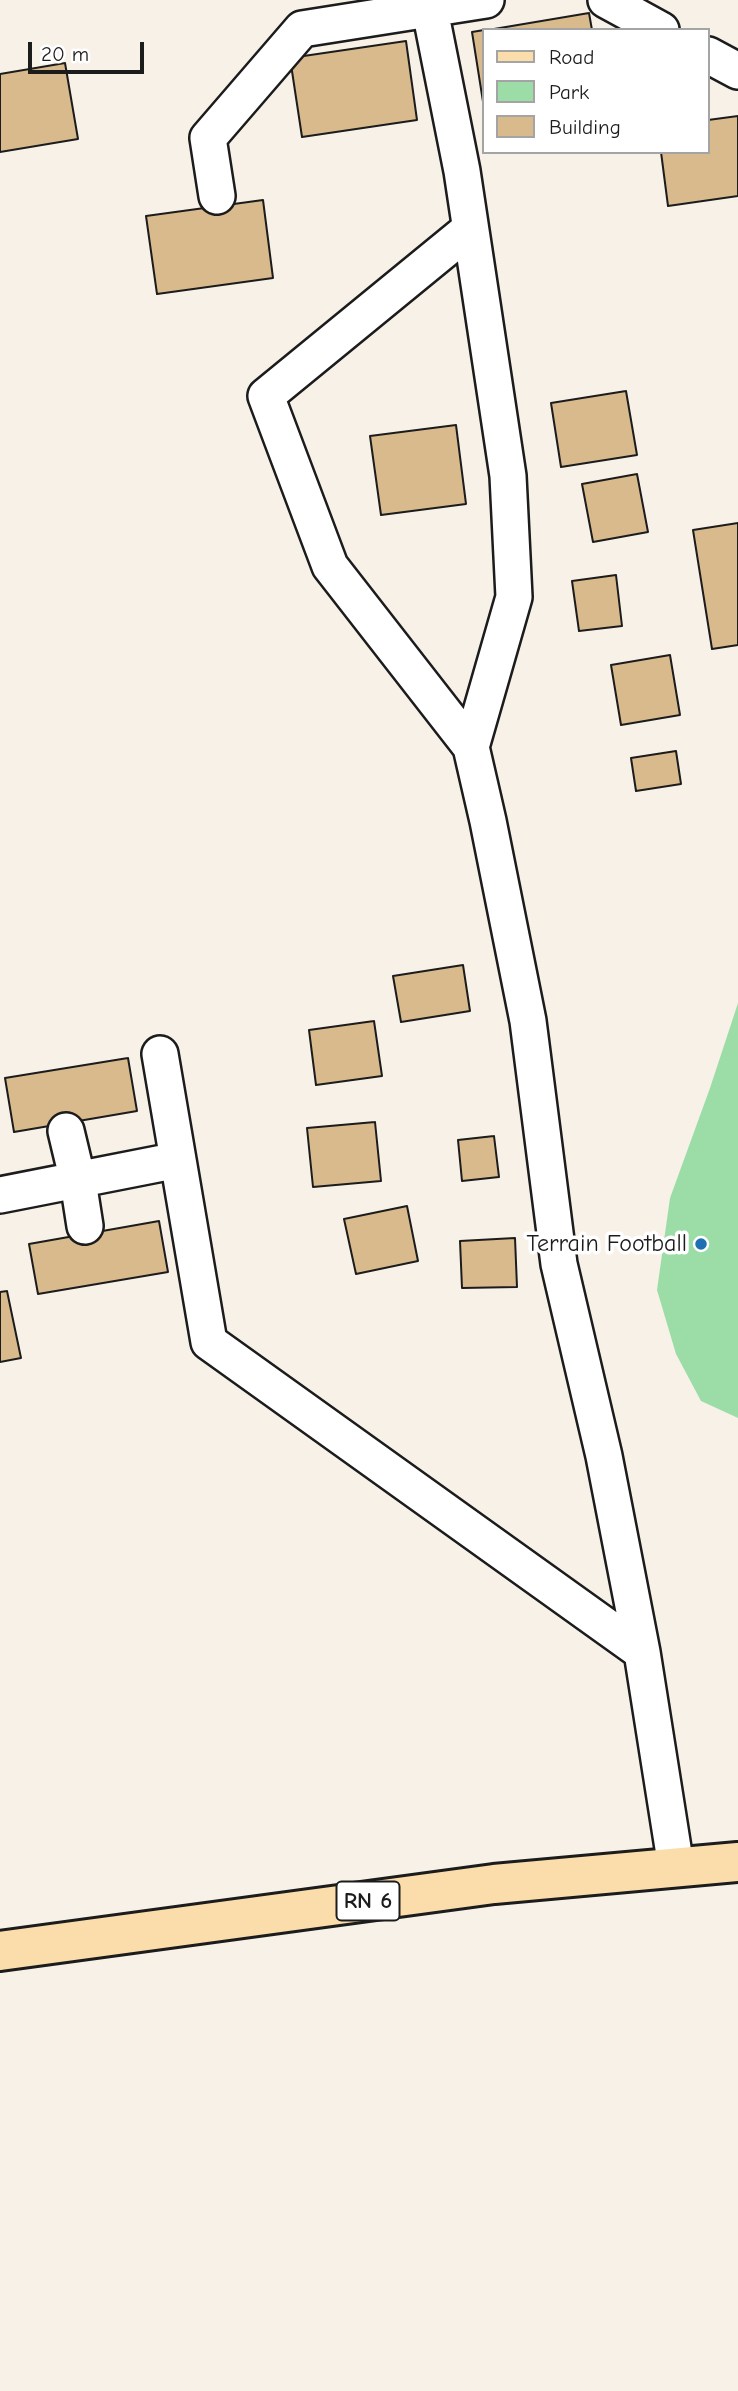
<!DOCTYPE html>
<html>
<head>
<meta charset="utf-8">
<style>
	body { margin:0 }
	#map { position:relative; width:738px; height:2391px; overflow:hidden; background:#f7f1e8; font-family:"Comic Neue",sans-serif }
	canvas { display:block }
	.legend { position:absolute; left:482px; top:28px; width:228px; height:126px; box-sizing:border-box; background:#fff; border:2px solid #a4a4a4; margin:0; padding:9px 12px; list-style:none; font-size:21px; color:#1c1c1c }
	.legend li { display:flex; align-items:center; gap:14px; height:35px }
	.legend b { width:35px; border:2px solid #a4a4a4 }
	.scale { position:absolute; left:28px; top:42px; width:116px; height:32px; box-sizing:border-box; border:4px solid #1c1c1c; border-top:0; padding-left:9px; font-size:21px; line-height:24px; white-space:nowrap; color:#1c1c1c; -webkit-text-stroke:5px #fff; paint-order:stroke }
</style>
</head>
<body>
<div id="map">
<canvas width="738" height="2391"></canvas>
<ul class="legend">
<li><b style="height:9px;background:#faddab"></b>Road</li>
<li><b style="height:19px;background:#9cdda7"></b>Park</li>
<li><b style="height:19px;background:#d9ba8c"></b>Building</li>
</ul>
<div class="scale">20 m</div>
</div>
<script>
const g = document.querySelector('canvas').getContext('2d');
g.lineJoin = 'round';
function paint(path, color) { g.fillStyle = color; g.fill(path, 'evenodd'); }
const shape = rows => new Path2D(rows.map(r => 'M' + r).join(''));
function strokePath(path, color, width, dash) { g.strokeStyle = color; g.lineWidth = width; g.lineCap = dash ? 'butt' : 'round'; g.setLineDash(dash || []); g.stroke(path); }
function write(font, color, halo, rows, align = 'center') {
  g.font = font + ' "Comic Neue",sans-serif'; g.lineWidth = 7; g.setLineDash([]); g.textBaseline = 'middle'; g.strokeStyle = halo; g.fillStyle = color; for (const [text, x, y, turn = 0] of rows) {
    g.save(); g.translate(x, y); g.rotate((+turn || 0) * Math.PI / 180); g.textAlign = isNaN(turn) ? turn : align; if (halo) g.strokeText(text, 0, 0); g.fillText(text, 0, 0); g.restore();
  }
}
paint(shape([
	[738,1003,738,1418,701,1401,676,1354,657,1290,670,1198,710,1088]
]), '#9cdda7');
const building = shape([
	[589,13,592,30,488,30,589,13],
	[484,30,484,108,472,32,484,30],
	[406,41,417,120,302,137,290,58,406,41],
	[65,63,78,139,0,152,0,74,65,63],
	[738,116,738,196,668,206,661,152,708,152,708,120,738,116],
	[263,200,273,278,157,294,146,216,263,200],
	[626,391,637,455,561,467,551,403,626,391],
	[456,425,466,504,381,515,370,436,456,425],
	[637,474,648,532,593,542,582,484,637,474],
	[738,523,738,645,712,649,693,530,738,523],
	[616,575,622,626,579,631,572,581,616,575],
	[670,655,680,715,621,725,611,665,670,655],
	[676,751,681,784,636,791,631,758,676,751],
	[463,965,470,1011,401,1022,393,976,463,965],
	[374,1021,382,1076,316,1085,309,1030,374,1021],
	[128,1058,137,1111,14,1132,5,1078,128,1058],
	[375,1122,381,1181,313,1187,307,1128,375,1122],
	[494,1136,499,1177,462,1181,458,1140,494,1136],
	[407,1206,418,1261,356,1274,344,1219,407,1206],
	[159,1221,168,1272,38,1294,29,1244,159,1221],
	[515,1238,517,1287,462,1288,460,1241,515,1238],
	[7,1291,21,1358,0,1362,0,1292,7,1291]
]);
paint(building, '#d9ba8c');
strokePath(building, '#1c1c1c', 2);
const street = shape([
	[428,0,462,171,508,476,514,597,471,747,488,821,528,1021,559,1264,604,1456,642,1652,676,1867],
	[606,0,661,30],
	[708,55,738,71],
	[217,196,208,138,302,29,486,0],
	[470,229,266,396,330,566,471,747],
	[160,1054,209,1342,642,1652],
	[66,1131,78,1181,85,1226],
	[0,1195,178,1160]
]);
const primary = shape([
	[0,1951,494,1884,738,1862]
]);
strokePath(street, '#1c1c1c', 40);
strokePath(primary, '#1c1c1c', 44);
strokePath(street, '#fff', 35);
strokePath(primary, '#faddab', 38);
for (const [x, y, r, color] of [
	[701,1244,7,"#1f6fb2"]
]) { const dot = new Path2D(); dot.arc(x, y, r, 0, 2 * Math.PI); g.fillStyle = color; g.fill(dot); strokePath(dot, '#fff', 2.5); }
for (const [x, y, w] of [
	[368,1901,63]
]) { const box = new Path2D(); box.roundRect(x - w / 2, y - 19.5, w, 39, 5); g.fillStyle = '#fff'; g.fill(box); strokePath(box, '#1c1c1c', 2); }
write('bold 23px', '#1c1c1c', null, [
	["RN 6",368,1901]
]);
write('24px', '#1c1c1c', '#fff', [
	["Terrain Football",687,1244]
], 'right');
</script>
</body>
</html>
